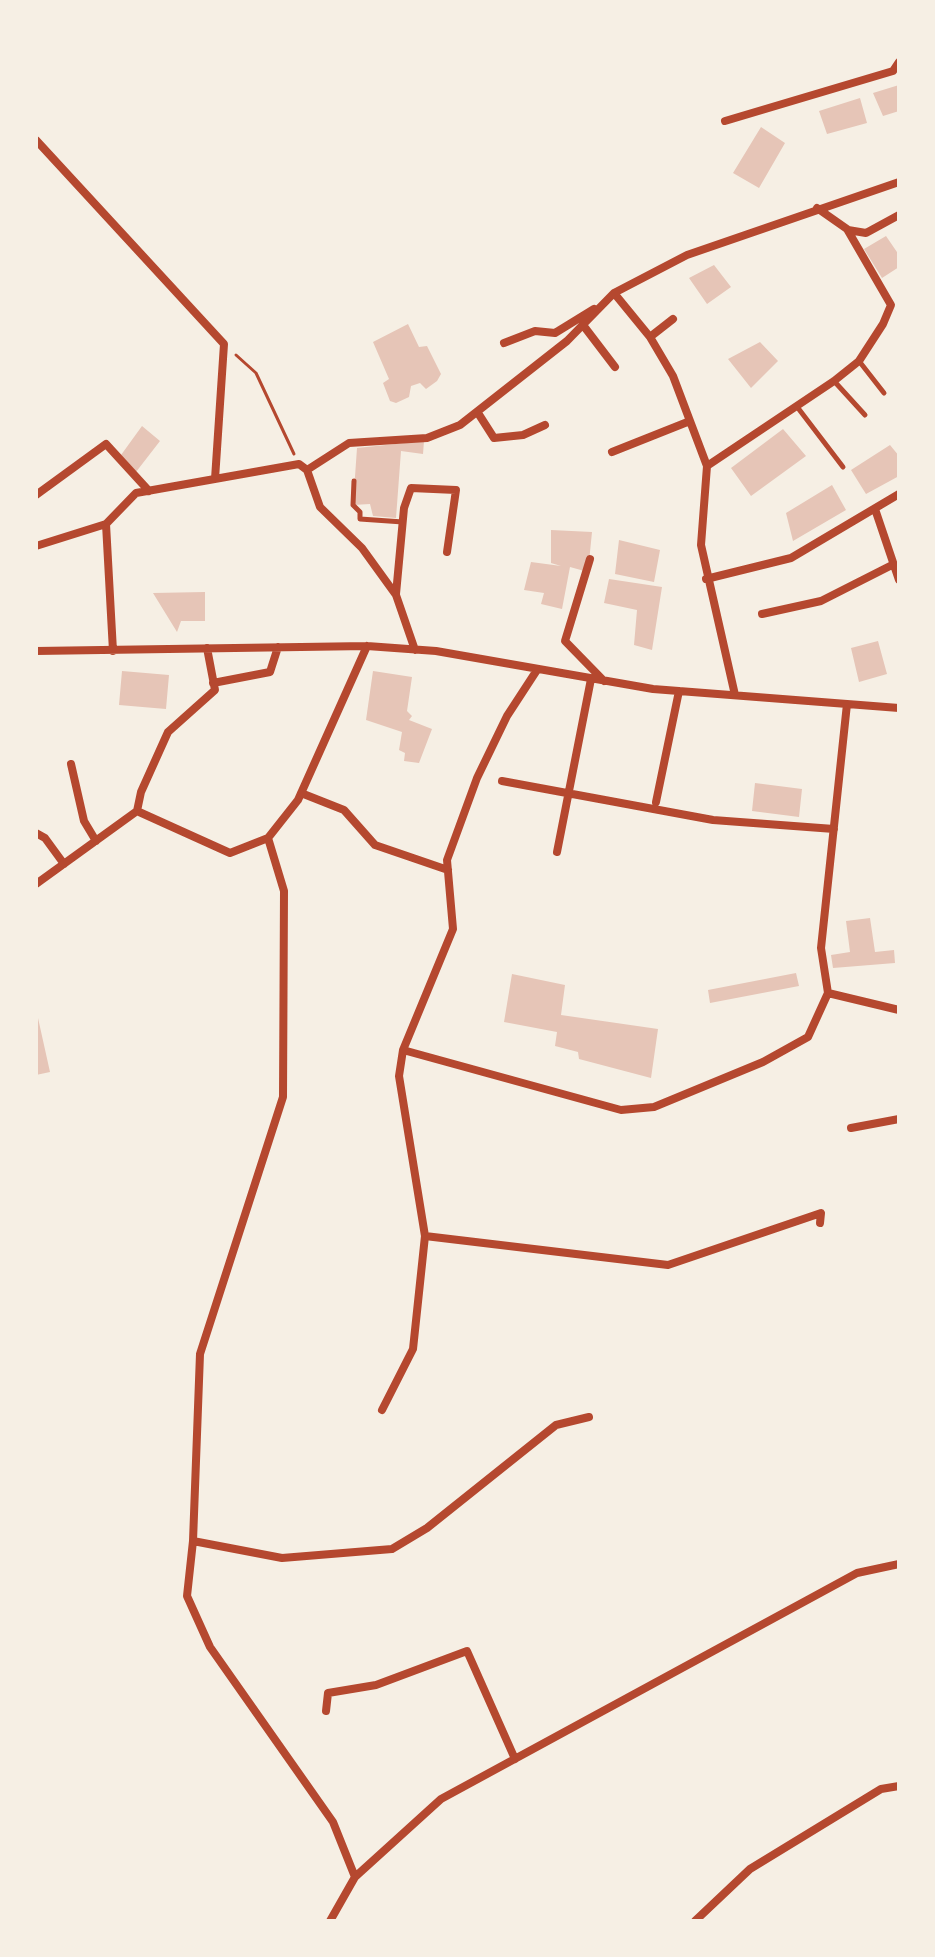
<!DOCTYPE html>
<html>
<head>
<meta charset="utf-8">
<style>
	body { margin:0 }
	#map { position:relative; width:935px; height:1957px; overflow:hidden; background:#f6efe4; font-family:Spectral,serif }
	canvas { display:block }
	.frame { position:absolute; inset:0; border:38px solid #f6efe4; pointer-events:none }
</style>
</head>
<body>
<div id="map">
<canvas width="935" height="1957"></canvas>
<div class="frame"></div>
</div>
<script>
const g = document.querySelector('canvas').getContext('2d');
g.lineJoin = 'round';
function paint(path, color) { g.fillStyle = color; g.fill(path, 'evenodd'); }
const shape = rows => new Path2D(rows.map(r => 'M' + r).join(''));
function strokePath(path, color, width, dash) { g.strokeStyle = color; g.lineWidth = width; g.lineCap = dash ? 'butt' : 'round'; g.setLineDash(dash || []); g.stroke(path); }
paint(shape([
	[899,85,899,111,883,116,873,93],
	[860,98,867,123,827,134,819,111],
	[761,127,785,143,759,188,733,173],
	[886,236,899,255,899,267,882,278,864,249],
	[714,265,731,287,707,304,689,278],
	[408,324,419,347,427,346,441,374,437,381,426,389,420,383,411,386,409,397,396,403,390,401,383,383,389,379,373,342],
	[760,342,778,361,751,388,728,359],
	[142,426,160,441,136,472,121,455],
	[783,429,806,456,751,496,731,468],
	[424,441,423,454,401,451,396,518,373,516,370,504,353,505,357,448],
	[890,445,899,456,899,476,866,494,851,470],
	[832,485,846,510,793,541,786,513],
	[551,530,592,532,588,572,570,567,562,609,541,604,544,593,524,590,531,562,561,566,551,563],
	[619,540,660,550,654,582,615,574],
	[609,579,662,587,652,650,634,645,637,610,604,603],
	[205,592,205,621,181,621,177,632,153,593],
	[878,641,887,674,859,682,851,648],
	[122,671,169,675,166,709,119,705],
	[373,671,412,677,407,711,412,716,409,720,432,729,419,763,404,761,405,753,399,750,402,732,366,720],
	[755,783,802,789,799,817,752,811],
	[870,918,875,952,894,950,895,963,833,968,831,955,850,952,846,921],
	[796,973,799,986,710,1003,708,990],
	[512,974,565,985,561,1015,658,1029,651,1078,579,1059,578,1052,555,1046,557,1032,504,1022],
	[36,1009,50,1072,36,1075]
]), '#e6c5b7');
strokePath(shape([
	[236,355,256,373,294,454]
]), '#b5482f', 3);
strokePath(shape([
	[859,361,884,393],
	[834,381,865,415],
	[798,408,843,467],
	[354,481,353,505,360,512,360,519,403,522]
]), '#b5482f', 5);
strokePath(shape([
	[725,121,893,71,899,62],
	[36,140,224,344,215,479],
	[848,230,866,233,899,215],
	[614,293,650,337,673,376,707,466,701,545,735,695],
	[583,325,615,367],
	[650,337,673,319],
	[504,343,535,331,555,333,594,309],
	[478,413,494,438,523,435,545,425],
	[612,452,690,421],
	[707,466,834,381,859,361,883,324,891,305,847,229,817,208],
	[307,470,349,443,427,438,460,425,567,341,614,293,687,255,899,182],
	[36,495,106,444,149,491],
	[875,509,899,580],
	[106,524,113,651],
	[36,546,106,524,136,493,299,464,307,470,320,507,362,548,396,595,415,650],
	[590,559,565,641,604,681],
	[706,579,791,558,899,494],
	[396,594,404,508,411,488,456,490,447,552],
	[762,614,821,601,894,564],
	[36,651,367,646,436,651,653,689,899,708],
	[213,683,270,672,278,647],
	[847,704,821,948,828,993,899,1010],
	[71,764,84,821,96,841],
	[502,781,713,820,834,829],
	[301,793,344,810,375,845,448,870],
	[656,802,679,691],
	[137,811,230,853,268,838,298,800,367,646],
	[36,833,45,838,64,864],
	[268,838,284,891,283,1097,200,1354,193,1541,187,1596,210,1647,333,1822,355,1877],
	[557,852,591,679],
	[36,884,137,811,141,792,168,732,215,690,207,648],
	[403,1050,621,1110,654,1107,763,1062,808,1037,828,993],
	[851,1128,899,1119],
	[425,1236,668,1265,821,1213,820,1223],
	[382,1410,413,1349,425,1236,399,1076,403,1050,453,929,447,860,477,778,507,716,537,670],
	[193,1541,282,1558,392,1549,427,1528,556,1425,589,1417],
	[326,1711,328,1693,376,1685,467,1651,515,1759],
	[330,1921,355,1877,441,1799,857,1573,899,1564],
	[695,1921,750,1869,881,1789,899,1786]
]), '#b5482f', 8);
</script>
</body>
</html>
